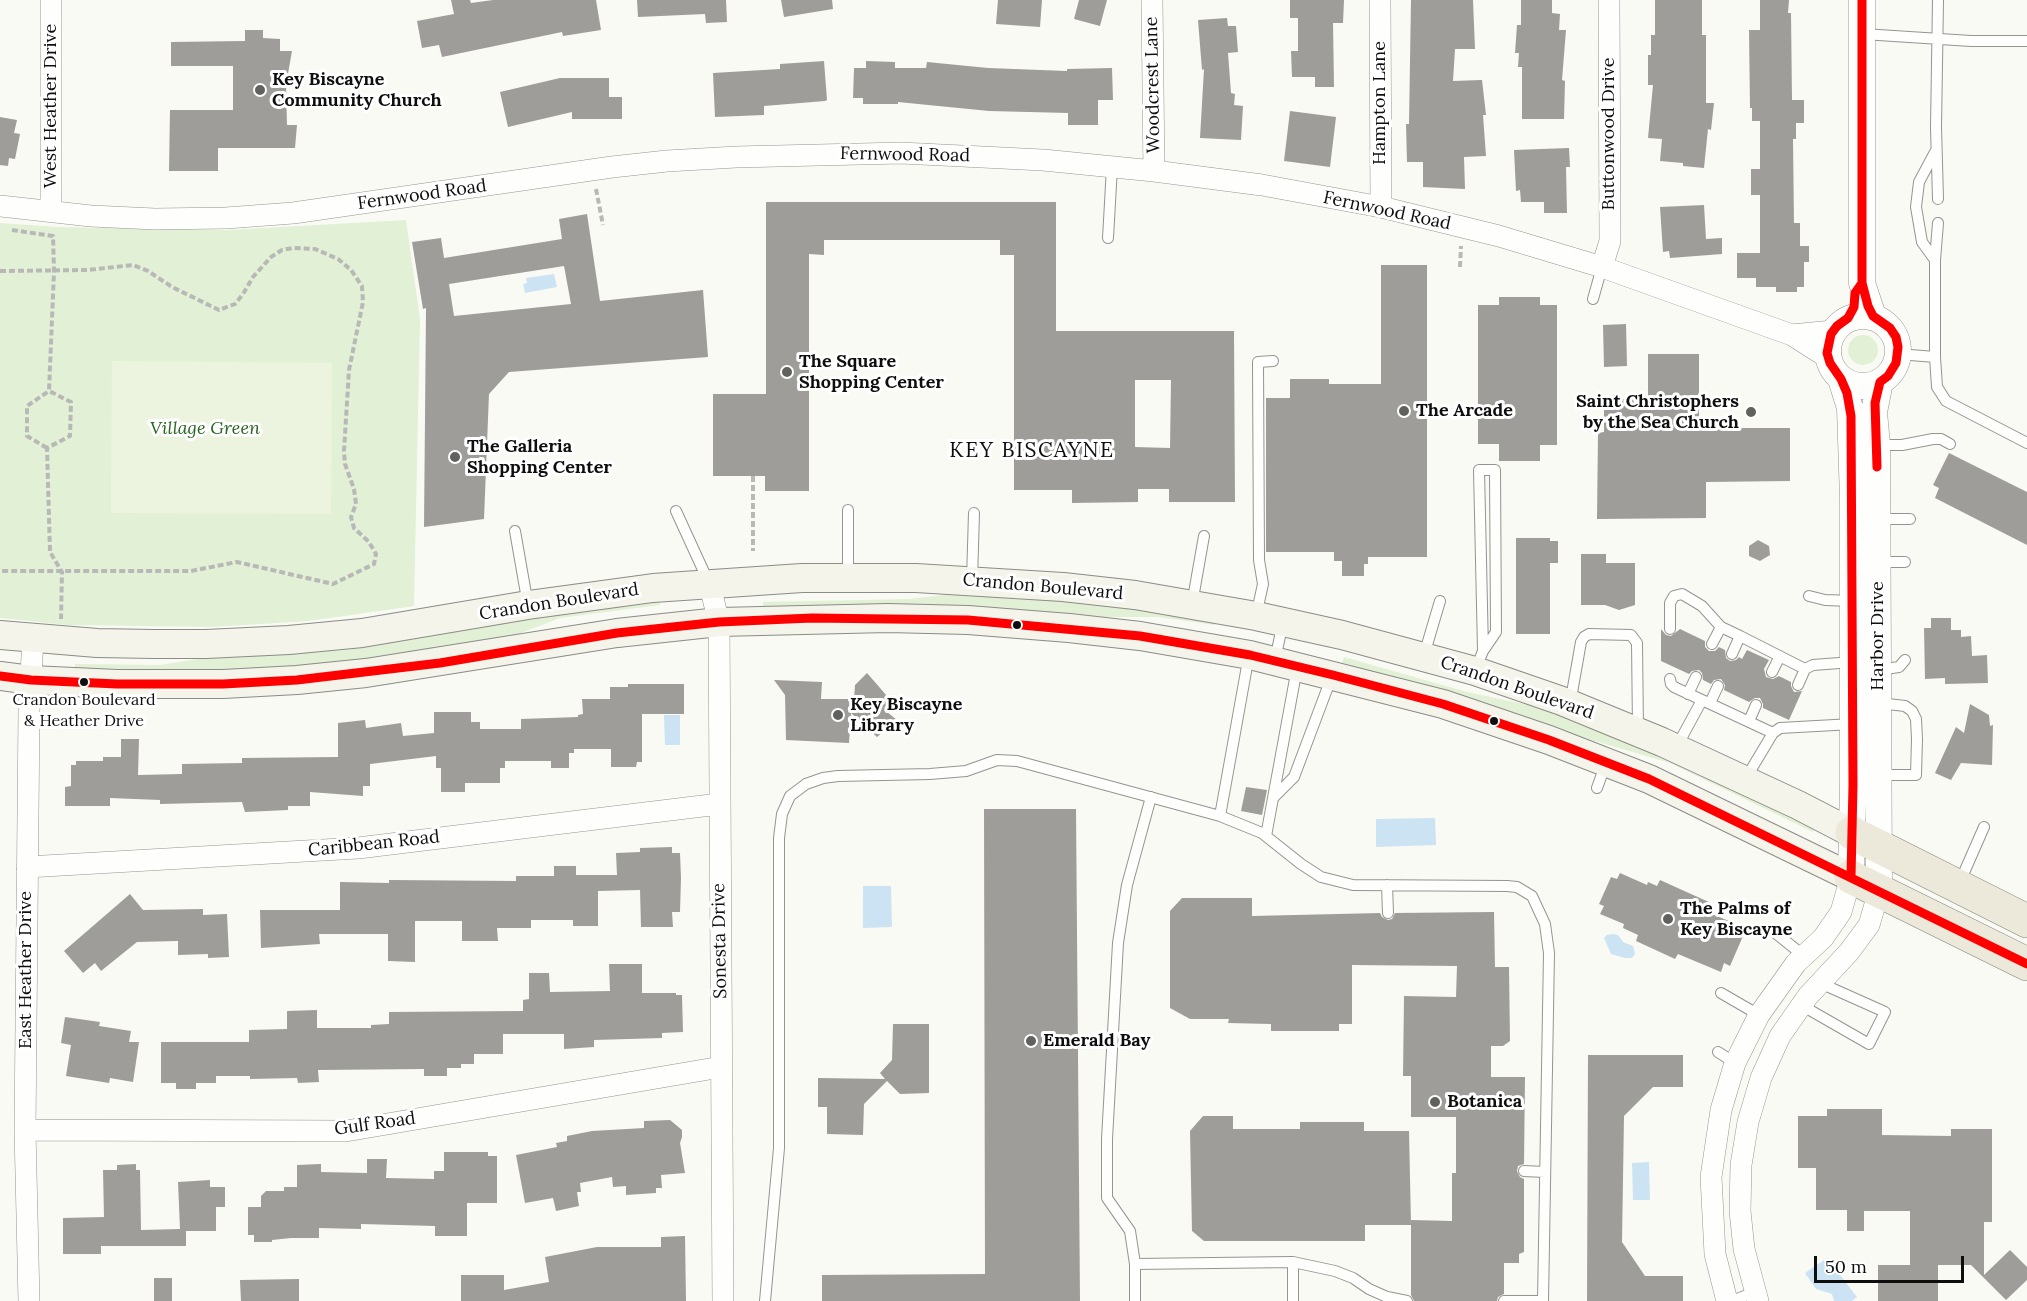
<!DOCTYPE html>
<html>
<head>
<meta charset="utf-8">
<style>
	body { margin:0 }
	#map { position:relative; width:2027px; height:1301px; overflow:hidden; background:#fafaf4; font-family:Lora,serif }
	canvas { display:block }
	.scale { position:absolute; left:1814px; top:1256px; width:150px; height:27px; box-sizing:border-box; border:3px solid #0e0e0e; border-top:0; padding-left:8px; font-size:18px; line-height:21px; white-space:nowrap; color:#0e0e0e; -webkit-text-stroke:4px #fff; paint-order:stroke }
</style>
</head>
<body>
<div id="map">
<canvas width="2027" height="1301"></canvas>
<div class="scale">50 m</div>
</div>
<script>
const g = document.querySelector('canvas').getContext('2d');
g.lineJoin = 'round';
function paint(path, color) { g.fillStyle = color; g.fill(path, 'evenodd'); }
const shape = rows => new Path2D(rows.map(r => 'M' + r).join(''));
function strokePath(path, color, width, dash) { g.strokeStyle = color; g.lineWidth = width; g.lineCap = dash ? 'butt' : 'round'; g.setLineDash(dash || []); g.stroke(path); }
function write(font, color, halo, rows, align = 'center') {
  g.font = font + ' Lora,serif'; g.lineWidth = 6; g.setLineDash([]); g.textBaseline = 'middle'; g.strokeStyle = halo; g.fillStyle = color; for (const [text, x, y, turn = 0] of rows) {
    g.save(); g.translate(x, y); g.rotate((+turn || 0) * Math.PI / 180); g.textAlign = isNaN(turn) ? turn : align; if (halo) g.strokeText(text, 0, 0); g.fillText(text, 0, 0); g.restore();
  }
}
paint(shape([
	[406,220,420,319,414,606,309,621,212,627,67,625,0,618,0,223,58,227,228,230],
	'1848 350a15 15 0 1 1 30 0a15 15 0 1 1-30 0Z',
	[953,594,1048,597,1215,619,1215,625,1158,617,1109,617,763,607,763,602,909,599],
	[659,600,660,605,560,618,508,638,352,662,235,670,75,670,75,664,160,665,223,655],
	[1344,657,1467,692,1552,710,1598,727,1815,828,1813,832,1670,763,1581,737,1466,697,1342,663]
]), '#e2f0d5');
paint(shape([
	[112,361,332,363,331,514,111,513]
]), '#ecf4df');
paint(shape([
	[554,274,557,287,525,293,523,284,527,283,526,278],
	[664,715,680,715,680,745,665,745],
	[1435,818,1436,845,1376,847,1376,819],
	[863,886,891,886,892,927,863,928],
	[1613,934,1618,935,1623,942,1633,946,1635,954,1632,958,1625,958,1611,954,1604,938,1607,935],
	[1649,1162,1650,1200,1633,1200,1632,1163],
	[1827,1258,1857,1297,1852,1301,1834,1301,1832,1294,1816,1289,1805,1273]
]), '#cbe3f3');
paint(shape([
	[451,0,470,0,471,3,493,0,596,0,601,30,563,36,562,32,442,57,439,45,422,48,417,21,454,14],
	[637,0,726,0,727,22,706,23,705,14,638,17],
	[781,0,832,0,833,9,784,17],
	[998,0,1042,0,1040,27,996,24],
	[1079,0,1107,0,1100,26,1074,19],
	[1290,0,1344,0,1343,23,1333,23,1334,87,1315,87,1315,77,1292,77,1291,51,1298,51,1298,18,1290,18],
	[1411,0,1473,0,1475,49,1455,49,1453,81,1482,80,1486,115,1483,115,1486,156,1464,157,1465,189,1423,187,1423,162,1407,162,1406,124,1409,124],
	[1521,0,1552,0,1552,13,1560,14,1559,30,1566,30,1562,80,1565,81,1564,119,1522,119,1522,67,1518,67,1519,53,1515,53,1517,25,1521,25],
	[1655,0,1702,0,1702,35,1706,35,1706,103,1714,103,1711,130,1708,129,1704,168,1683,166,1683,163,1660,161,1662,139,1648,138,1653,85,1648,85,1648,55,1651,55,1651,35,1655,35],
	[1760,0,1789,0,1788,13,1791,13,1792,100,1804,100,1804,123,1796,123,1796,139,1793,139,1794,223,1800,223,1800,246,1809,246,1809,262,1804,262,1804,287,1797,287,1797,292,1776,292,1776,287,1756,287,1756,278,1737,278,1737,253,1760,253,1760,195,1751,195,1751,169,1760,169,1760,121,1752,121,1752,108,1750,108,1749,30,1760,30],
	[1227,18,1228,26,1236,26,1238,52,1228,53,1231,93,1235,94,1234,105,1243,106,1241,140,1200,138,1204,69,1202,70,1198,20],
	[245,30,263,30,263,38,280,39,280,51,292,51,286,85,287,125,297,125,295,148,218,148,218,171,169,171,170,110,233,110,233,66,171,66,171,42,245,41],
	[824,61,827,100,825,101,764,106,764,115,715,117,713,73,780,69,780,64],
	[866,61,895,62,895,68,926,68,927,62,988,68,1067,71,1067,69,1112,68,1113,100,1098,100,1098,125,1068,125,1068,113,989,111,898,102,898,104,863,104,863,98,853,98,854,68,866,68],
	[560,78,609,78,609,97,622,97,622,119,572,119,572,112,508,127,500,92],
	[1290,111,1336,117,1330,167,1284,161],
	[0,117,17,120,14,133,20,134,15,159,9,158,8,166,0,165],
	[1569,148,1570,167,1566,167,1567,213,1544,213,1544,202,1521,202,1520,190,1516,191,1514,150],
	[766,202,1056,202,1056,331,1234,331,1235,502,1169,502,1169,489,1138,489,1138,502,1072,503,1072,490,1014,490,1014,255,1000,255,1000,240,824,240,824,255,809,254,809,491,765,491,765,476,713,476,713,394,766,394],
	[1135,380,1171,380,1170,448,1135,447],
	[1704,205,1706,239,1722,238,1722,254,1670,258,1669,251,1663,252,1660,207],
	[587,214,600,301,703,290,708,357,509,372,489,394,484,519,424,527,426,308,423,309,412,242,441,238,444,258,562,239,559,219],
	[564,266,571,304,454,316,449,284],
	[1381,265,1427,265,1427,557,1368,557,1368,564,1364,564,1364,576,1342,576,1342,561,1334,561,1334,552,1266,552,1266,398,1290,398,1290,379,1329,379,1329,384,1381,384],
	[1499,297,1540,297,1540,305,1557,305,1557,445,1540,445,1540,461,1499,461,1499,444,1478,444,1478,305,1499,305],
	[1626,324,1627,366,1604,367,1603,325],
	[1648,354,1699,354,1699,428,1790,428,1790,481,1706,482,1706,518,1597,519,1598,433,1604,432,1604,399,1648,399],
	[1949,453,2027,492,2027,545,1935,498,1939,488,1933,485],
	[1516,538,1550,538,1550,541,1558,541,1558,563,1550,563,1550,634,1516,634],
	[1758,540,1769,546,1770,555,1760,561,1749,556,1749,546],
	[1581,554,1606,554,1606,563,1635,563,1635,605,1619,610,1605,605,1581,605],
	[1931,618,1951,618,1951,630,1961,630,1961,637,1971,636,1972,656,1987,655,1988,683,1945,684,1945,678,1925,679,1924,628,1931,628],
	[1661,629,1666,635,1671,636,1680,629,1705,641,1705,647,1709,651,1715,651,1719,647,1725,650,1726,658,1730,661,1736,660,1739,657,1742,659,1747,650,1769,660,1764,669,1766,677,1773,679,1779,676,1791,682,1791,686,1794,692,1802,691,1789,720,1763,708,1763,704,1760,698,1755,698,1749,702,1724,690,1725,685,1721,679,1714,680,1711,684,1703,680,1702,673,1699,670,1692,671,1689,674,1661,661],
	[867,673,887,696,887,712,897,720,877,737,851,713,849,743,786,740,785,695,774,680,822,682,821,699,854,699,855,685],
	[628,684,684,684,684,714,642,714,642,762,637,762,636,767,611,767,611,749,574,749,574,753,569,753,569,768,551,768,551,761,505,761,505,768,500,768,500,783,465,783,465,792,441,792,441,768,436,768,436,756,370,764,370,786,363,786,363,796,310,792,310,806,288,806,288,810,245,812,242,802,160,804,160,800,110,798,110,806,65,806,65,787,71,786,71,765,76,765,76,761,103,761,103,757,121,757,121,739,139,739,138,775,182,774,182,764,242,763,242,758,338,757,338,723,365,720,366,728,401,723,403,736,434,733,434,712,471,712,471,722,480,722,480,729,521,729,521,719,578,717,578,715,583,714,582,699,610,699,610,687,628,687],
	[1970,704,1989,715,1990,726,1993,725,1992,765,1961,763,1951,780,1935,773,1956,727,1964,733],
	[1246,787,1267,790,1262,815,1241,811],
	[984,809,1076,809,1080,1301,822,1301,822,1275,985,1274],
	[672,847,672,853,680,853,681,878,680,912,672,912,673,927,641,927,640,890,598,891,598,926,573,926,573,920,531,920,531,928,497,928,498,941,462,941,462,921,415,921,415,962,388,961,388,934,319,934,320,944,261,948,260,910,340,910,340,882,389,883,389,880,516,881,516,876,554,876,554,866,576,866,576,875,617,875,616,853,640,852,640,848],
	[1620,873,1647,885,1648,882,1657,886,1660,880,1711,903,1707,912,1741,926,1737,934,1743,936,1730,966,1724,963,1721,972,1678,954,1675,959,1636,941,1638,935,1623,928,1624,924,1600,914,1604,906,1599,904,1611,877,1617,879],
	[130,894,143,910,203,909,203,915,227,914,229,957,208,958,208,954,178,955,178,941,137,942,101,971,95,963,83,973,64,951],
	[1182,898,1252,898,1252,916,1380,913,1382,917,1388,920,1392,919,1395,913,1494,912,1495,967,1509,967,1510,1041,1503,1046,1491,1046,1491,1077,1525,1077,1524,1164,1518,1166,1517,1171,1520,1177,1524,1179,1524,1252,1519,1254,1519,1263,1504,1263,1504,1294,1498,1297,1497,1301,1414,1301,1411,1295,1411,1220,1452,1221,1452,1173,1456,1173,1456,1117,1411,1117,1411,1076,1403,1076,1404,996,1456,997,1457,966,1352,965,1352,1024,1339,1024,1339,1031,1271,1031,1271,1024,1228,1023,1229,1019,1190,1019,1170,1008,1170,911],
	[609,964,642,964,642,993,676,993,676,995,682,995,683,1032,662,1033,662,1038,594,1040,594,1047,564,1049,564,1034,503,1034,503,1054,474,1054,474,1064,461,1064,461,1068,447,1068,447,1076,424,1076,424,1069,318,1070,319,1082,298,1083,297,1078,250,1079,250,1076,216,1076,216,1083,196,1083,196,1089,176,1089,176,1083,161,1083,161,1042,249,1042,249,1030,287,1029,287,1011,317,1010,317,1028,371,1028,371,1025,389,1024,389,1012,523,1011,523,1000,529,999,529,973,549,973,550,992,610,991],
	[65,1017,100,1022,99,1026,131,1031,129,1042,139,1042,133,1082,110,1078,109,1083,66,1076,71,1045,61,1043],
	[893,1024,929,1024,929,1093,900,1094,887,1081,864,1104,863,1135,827,1134,827,1107,818,1107,818,1078,885,1079,880,1073,892,1060],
	[1588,1055,1683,1055,1683,1087,1653,1087,1624,1116,1622,1242,1645,1276,1683,1276,1683,1301,1587,1301],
	[1827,1109,1882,1109,1882,1135,1951,1136,1951,1129,1992,1129,1992,1222,1984,1222,1984,1275,2010,1250,2027,1267,2027,1280,2006,1300,1971,1265,1938,1265,1938,1301,1878,1301,1878,1265,1910,1265,1910,1211,1864,1211,1864,1231,1847,1231,1847,1210,1816,1210,1816,1168,1798,1168,1798,1116,1827,1116],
	[1203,1116,1233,1116,1233,1129,1300,1129,1300,1122,1364,1122,1364,1131,1409,1131,1411,1225,1365,1225,1365,1241,1204,1241,1192,1231,1190,1131],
	[670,1120,682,1130,682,1137,680,1143,685,1173,661,1175,662,1188,656,1188,656,1193,626,1195,626,1186,613,1187,612,1177,580,1183,581,1192,577,1192,579,1206,556,1211,553,1198,525,1203,516,1155,557,1147,556,1143,567,1141,567,1136,592,1131,644,1128,644,1121],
	[444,1152,488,1152,488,1156,497,1156,497,1203,467,1203,467,1236,435,1236,435,1226,361,1224,361,1229,319,1228,319,1238,291,1238,272,1240,272,1242,254,1242,254,1235,248,1235,248,1207,261,1207,261,1196,266,1191,284,1191,284,1187,297,1187,297,1165,321,1164,321,1172,367,1173,367,1159,387,1159,386,1178,434,1179,434,1171,444,1171],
	[136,1164,136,1170,140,1170,141,1230,180,1229,178,1182,210,1180,210,1187,225,1187,225,1207,216,1207,216,1231,186,1231,186,1246,101,1246,101,1254,63,1254,63,1218,104,1217,103,1170,117,1170,117,1165],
	[685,1236,686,1301,461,1301,461,1275,504,1275,504,1290,549,1282,545,1257,597,1247,661,1247,661,1237],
	[154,1278,172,1278,172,1301,154,1301],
	[299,1279,299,1301,241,1301,240,1280]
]), '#9e9d99');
const service = shape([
	[1863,34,1971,41,2027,41],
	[1935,152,1919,182,1916,207,1922,242,1935,260],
	[1938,199,1936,127,1938,0],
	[1108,238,1112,167],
	[1593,299,1602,267],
	[1898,354,1935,357,1937,387,1946,401,2027,443],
	[1935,357,1935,260,1938,223],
	[1877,445,1902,445,1933,439,1941,439,1950,444],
	[676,511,709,583],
	[1878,519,1910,519],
	[515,531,528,605],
	[1878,562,1905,562],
	[848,576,848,510],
	[972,580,974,513],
	[1809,596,1825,600,1853,601],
	[1192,604,1204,536],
	[1256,616,1263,584,1259,560,1258,362,1273,361],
	[1670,629,1670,603,1674,596,1682,594,1702,606,1721,627,1740,636],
	[1712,644,1721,627],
	[1732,654,1740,636,1805,669,1813,665,1853,662],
	[1424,655,1440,601],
	[1275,660,1283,622],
	[1878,670,1899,667,1905,660],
	[1475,671,1483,651,1496,632,1495,470,1479,470,1483,651],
	[1772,672,1780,656],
	[1670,679,1671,684,1674,687,1702,700],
	[1798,685,1805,669],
	[1688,694,1696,677],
	[1710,703,1718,686],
	[1879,703,1905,706,1912,711,1916,719,1917,739,1916,775,1879,775],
	[1570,704,1581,642,1584,637,1589,634,1631,635,1637,643,1638,729],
	[1749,721,1756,705],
	[1676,748,1702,700,1773,733],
	[1746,778,1773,733,1780,728,1853,724],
	[1597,788,1606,763],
	[1273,798,1294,777,1332,676],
	[1220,816,1249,655],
	[1266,836,1297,668],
	[1959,884,1984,827],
	[1387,885,1388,913],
	[1773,931,1804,956],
	[1721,993,1759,1015],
	[1801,1005,1869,1044,1885,1012,1820,983],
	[1718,1052,1735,1063],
	[1524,1171,1545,1172],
	[1293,1262,1335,1271,1353,1278,1369,1289,1387,1297,1407,1301],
	[1135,1264,1293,1262,1293,1301],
	[765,1301,779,1148,779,838,782,814,790,796,806,784,823,778,838,776,930,774,966,771,997,760,1017,761,1220,816,1262,833,1301,864,1321,877,1353,885,1507,886,1517,887,1532,896,1545,924,1549,953,1543,1301],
	[1135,1301,1135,1264,1130,1231,1107,1198,1107,1139,1118,943,1127,885,1151,797],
	[1504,1301,1543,1301],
	[1732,1301,1755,1292]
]);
const minor = shape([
	[1152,0,1154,171],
	[1380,0,1381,207],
	[0,206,91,216,155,219,226,218,293,213,612,167,667,161,736,157,901,153,1043,160,1154,171,1262,185,1381,207,1499,236,1602,267,1792,335,1828,358],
	[51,211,51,0],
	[1602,267,1610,241,1609,0],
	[1792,335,1833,331],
	[709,583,719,622,723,1301],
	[27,867,358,848,719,804],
	[25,1130,346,1131,721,1067],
	[29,1301,25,1130,29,711,33,639],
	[1727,1301,1715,1254,1711,1177,1721,1110,1735,1063,1759,1015,1796,963,1823,938,1841,912,1851,877],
	[1758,1301,1744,1249,1740,1211,1741,1165,1748,1122,1761,1078,1780,1036,1808,996,1849,952,1869,925,1879,891]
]);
const tertiary = shape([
	[1862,0,1862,283,1873,316],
	'1828 351a35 35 0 1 1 70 0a35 35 0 1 1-70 0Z',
	[1841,379,1850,408,1853,499,1853,785,1851,877],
	[1879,891,1877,445,1874,412,1880,382]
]);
const secondary = shape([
	[0,635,97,643,154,644,206,644,289,640,362,633,528,605,653,588,802,578,916,578,1063,587,1135,595,1256,616,1342,635,1475,671,1562,701,1662,742,1798,805,1852,833],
	[0,676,31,680,117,684,223,684,297,680,366,673,617,633,719,622,888,618,968,620,1069,628,1140,636,1250,655,1443,704,1549,740,1649,779,1851,877]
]);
const primary = shape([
	[1852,833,2027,921],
	[1851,877,2027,964]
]);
strokePath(service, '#949492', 12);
strokePath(minor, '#949492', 22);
strokePath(tertiary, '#949492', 27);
strokePath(secondary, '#8b8b88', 30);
strokePath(primary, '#82827f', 34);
strokePath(shape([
	[596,189,603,225],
	[12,230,53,236,54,271,49,391,71,402,70,436,47,448,50,552,62,572,61,619],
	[1460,267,1461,246],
	[0,271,88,270,133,265,148,271,172,287,219,310,235,304,243,294,253,277,271,257,282,250,293,248,315,249,338,259,351,270,362,286,363,302,349,370,344,451,345,464,354,489,356,504,351,517,354,528,369,542,376,554,374,564,333,584,237,562,191,571,0,571],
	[47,448,27,436,27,406,49,391],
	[753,476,753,551]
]), '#b8b8b7', 4, [6, 3]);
strokePath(service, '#fefefd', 10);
strokePath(minor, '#fefefd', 21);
strokePath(tertiary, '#fefefd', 26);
strokePath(secondary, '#f4f4eb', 28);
strokePath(primary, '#ece9da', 33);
strokePath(shape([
	[1862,247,1862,283,1868,306,1873,316,1890,328,1896,337,1898,347,1896,363,1888,376,1880,382,1875,403,1877,467],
	[0,676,31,680,117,684,223,684,297,680,440,663,617,633,719,622,812,618,968,620,1140,636,1250,655,1333,675,1443,704,1549,740,1649,779,2027,964],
	[1851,877,1853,785,1851,416,1847,393,1841,379,1830,363,1827,353,1831,334,1837,326,1848,318,1854,307,1855,293,1862,283,1862,0]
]), '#f00', 9);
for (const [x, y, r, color] of [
	[260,90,6,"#61615e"],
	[787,372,6,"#61615e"],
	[1404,411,6,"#61615e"],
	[1751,412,6,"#61615e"],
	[455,457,6,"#61615e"],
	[1017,625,5,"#0e0e0e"],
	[84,682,5,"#0e0e0e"],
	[838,715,6,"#61615e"],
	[1494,721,5,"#0e0e0e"],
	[1668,919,6,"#61615e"],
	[1031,1041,6,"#61615e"],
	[1435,1102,6,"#61615e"]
]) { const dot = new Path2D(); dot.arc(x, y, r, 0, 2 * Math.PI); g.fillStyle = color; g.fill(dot); strokePath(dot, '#fff', 2); }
write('16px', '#0e0e0e', '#fff', [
	["Crandon Boulevard",84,700],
	["& Heather Drive",84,721]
]);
write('bold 18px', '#0e0e0e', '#fff', [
	["Key Biscayne",272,80],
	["Community Church",272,101],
	["The Square",799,362],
	["Shopping Center",799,383],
	["Saint Christophers",1739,402,"right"],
	["by the Sea Church",1739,423,"right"],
	["The Arcade",1416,411],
	["The Galleria",467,447],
	["Shopping Center",467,468],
	["Key Biscayne",850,705],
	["Library",850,726],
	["The Palms of",1680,909],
	["Key Biscayne",1680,930],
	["Emerald Bay",1043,1041],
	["Botanica",1447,1102]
], 'left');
write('18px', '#0e0e0e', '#fff', [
	["Woodcrest Lane",1153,85,-91],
	["Hampton Lane",1380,103,-90],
	["West Heather Drive",51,106,-90],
	["Buttonwood Drive",1609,134,-90],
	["Fernwood Road",905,155,1],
	["Fernwood Road",422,195,-8],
	["Fernwood Road",1387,211,12],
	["Crandon Boulevard",1043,587,5],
	["Crandon Boulevard",559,602,-9],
	["Harbor Drive",1878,636,-90],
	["Crandon Boulevard",1517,688,19],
	["Caribbean Road",374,844,-6],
	["Sonesta Drive",720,941,-91],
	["East Heather Drive",26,970,-90],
	["Gulf Road",375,1124,-8]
]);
write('italic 18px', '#2a6421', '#fff', [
	["Village Green",205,429]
]);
g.letterSpacing = '1.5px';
write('21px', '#0e0e0e', '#fff', [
	["KEY BISCAYNE",1032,451]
]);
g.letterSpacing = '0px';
</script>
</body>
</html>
